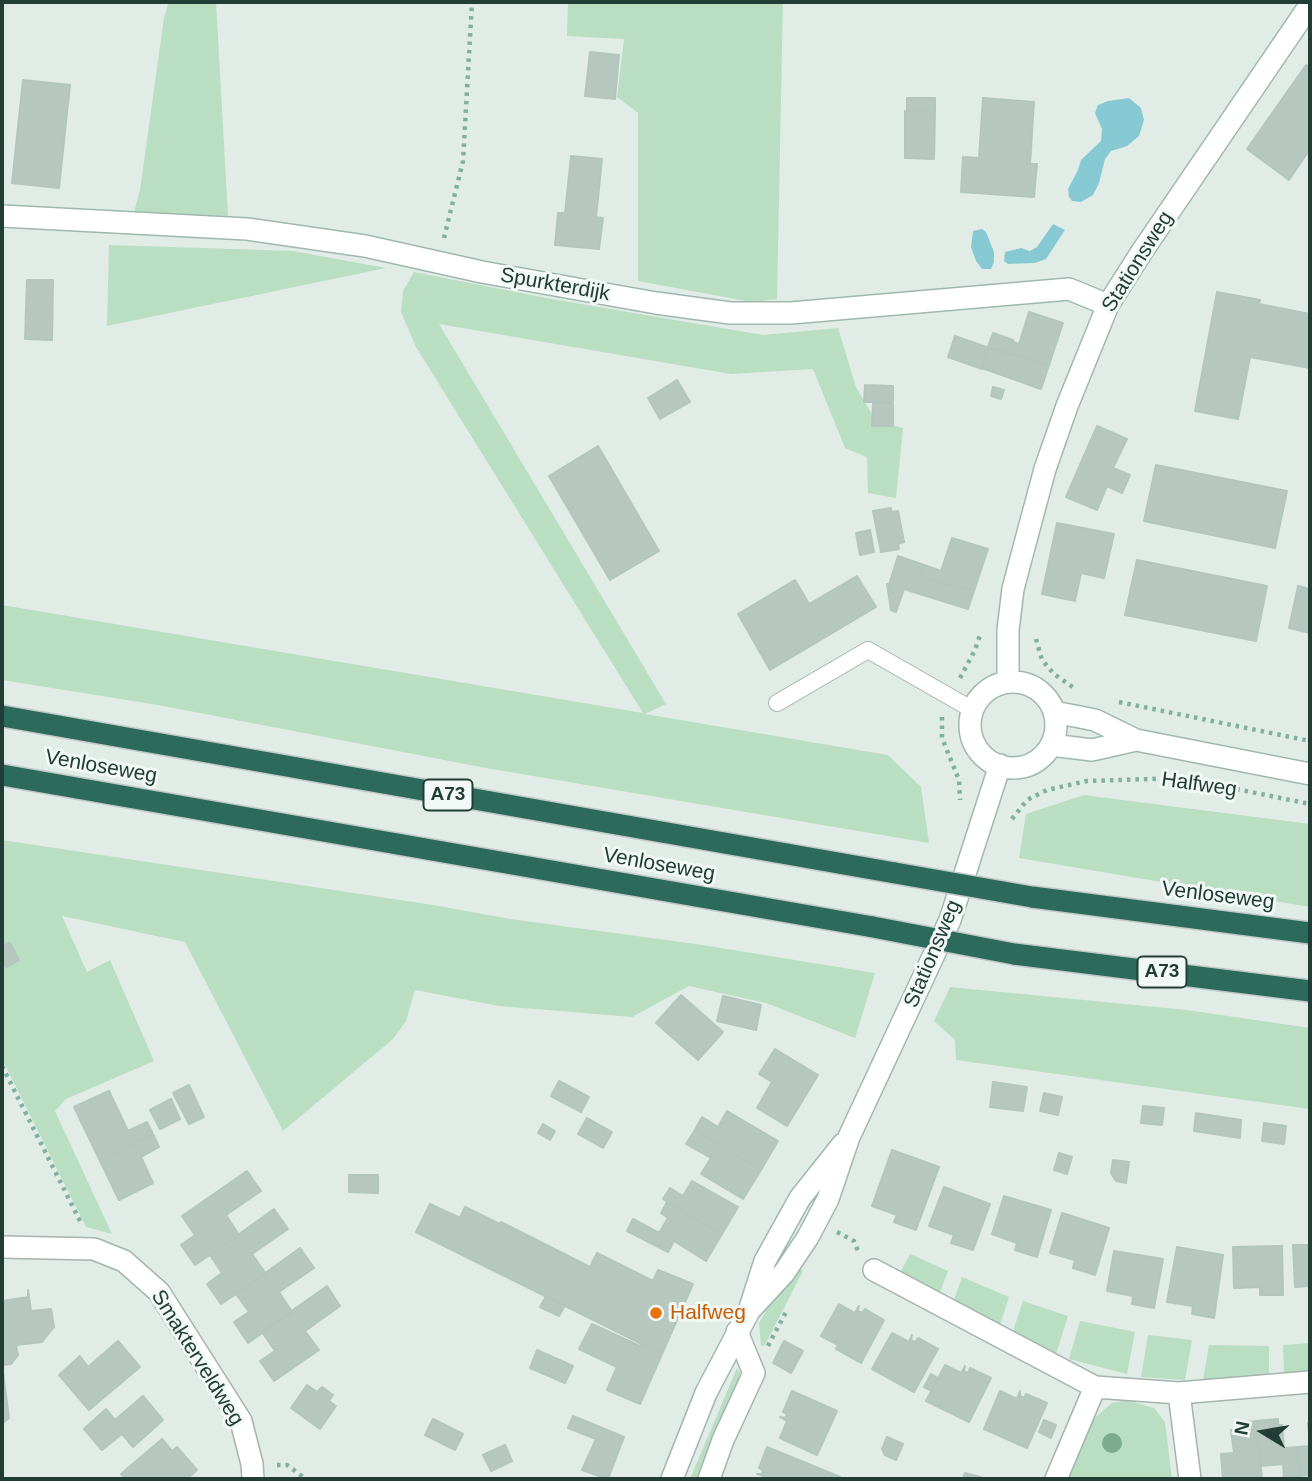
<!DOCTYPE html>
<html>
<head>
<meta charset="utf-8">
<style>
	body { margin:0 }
	#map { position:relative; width:1312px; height:1481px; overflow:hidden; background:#e1ece7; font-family:Helvetica,sans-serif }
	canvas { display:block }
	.frame { position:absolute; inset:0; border:4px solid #213d35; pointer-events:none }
	.north { position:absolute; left:1228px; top:1397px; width:70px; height:70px; -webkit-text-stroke:5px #f2f8f5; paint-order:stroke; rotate:281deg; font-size:19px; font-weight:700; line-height:28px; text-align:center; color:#213d35 }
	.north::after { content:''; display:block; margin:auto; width:24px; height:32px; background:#213d35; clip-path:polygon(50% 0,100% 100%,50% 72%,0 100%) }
</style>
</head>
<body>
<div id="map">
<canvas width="1312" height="1481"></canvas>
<div class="frame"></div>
<div class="north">N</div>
</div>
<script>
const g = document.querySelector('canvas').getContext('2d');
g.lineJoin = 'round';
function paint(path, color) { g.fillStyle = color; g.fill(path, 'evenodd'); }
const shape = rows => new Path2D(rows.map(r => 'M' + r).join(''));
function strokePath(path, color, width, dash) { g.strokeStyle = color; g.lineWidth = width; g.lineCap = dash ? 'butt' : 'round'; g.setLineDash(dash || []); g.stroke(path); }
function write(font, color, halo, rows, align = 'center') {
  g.font = font + ' Helvetica,sans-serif'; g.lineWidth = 6; g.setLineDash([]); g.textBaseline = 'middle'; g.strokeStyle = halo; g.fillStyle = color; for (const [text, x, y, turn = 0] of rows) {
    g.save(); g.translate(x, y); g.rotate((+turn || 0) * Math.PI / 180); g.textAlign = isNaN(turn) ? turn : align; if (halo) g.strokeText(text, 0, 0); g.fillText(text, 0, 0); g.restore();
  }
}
paint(shape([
	[155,2,216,2,228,216,134,212,140,190,164,18,168,4],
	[568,2,783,2,777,299,752,302,638,281,638,113,617,97,624,39,567,36],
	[109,245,293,251,386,268,107,326],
	[414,272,546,298,763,335,838,328,856,387,876,421,903,428,896,498,868,493,867,457,845,448,813,369,731,374,439,324,666,704,645,714,888,755,921,787,929,843,486,768,158,705,2,680,2,605,643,713,416,347,401,312,403,291],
	[1084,795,1310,824,1310,907,1019,858,1026,814],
	[2,840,433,905,510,919,696,944,875,973,855,1038,766,1003,689,986,632,1017,499,1006,415,990,406,1021,393,1039,283,1131,185,942,62,916,87,972,110,960,154,1061,66,1099,55,1111,112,1234,86,1227,2,1059],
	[950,987,1187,1010,1310,1028,1310,1109,956,1060,955,1040,934,1021],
	[910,1254,948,1271,939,1295,900,1273],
	[799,1268,803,1271,765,1345,761,1346,759,1323,775,1296],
	[962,1277,1009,1297,999,1328,953,1303],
	[1023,1301,1068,1316,1056,1354,1011,1337],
	[1080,1321,1135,1332,1127,1374,1069,1359],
	[1148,1335,1192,1340,1185,1380,1141,1377],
	[1310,1343,1310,1371,1284,1373,1283,1345],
	[1209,1345,1269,1346,1269,1375,1203,1380],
	[737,1368,741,1375,739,1382,699,1479,690,1479],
	[1127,1400,1154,1408,1165,1422,1172,1479,1067,1479,1089,1423,1112,1403]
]), '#b9dec2');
paint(shape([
	[1129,98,1141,108,1144,120,1139,136,1127,146,1111,151,1105,159,1099,183,1093,195,1081,202,1072,201,1069,197,1068,189,1078,170,1081,160,1101,141,1102,129,1095,113,1098,105,1108,101],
	[1053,224,1065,230,1046,259,1035,263,1008,264,1004,261,1005,252,1021,248,1030,251,1037,247],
	[982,229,986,232,994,252,994,262,991,269,982,269,976,261,971,247,973,231]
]), '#87c9d3');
const building = shape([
	[590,52,619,55,615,99,585,96,590,52],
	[1306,65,1310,68,1310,149,1289,180,1247,149,1306,65],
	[23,80,70,85,59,188,12,183,23,80],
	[907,98,935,98,935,110,907,111,907,98],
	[983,98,1034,102,1030,164,1037,164,1034,197,961,192,963,157,979,158,983,98],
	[935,110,934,159,905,158,905,111,935,110],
	[571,156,602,159,596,217,603,218,599,249,555,245,558,213,565,213,571,156],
	[27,280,53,280,52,340,25,339,27,280],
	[1217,292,1260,300,1259,304,1310,314,1310,368,1250,357,1238,419,1195,411,1217,292],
	[1029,312,1063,323,1049,365,988,347,993,333,1013,340,1013,342,1019,344,1029,312],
	[955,336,989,348,982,369,948,357,955,336],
	[989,348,1049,365,1041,389,982,368,989,348],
	[677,380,690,402,660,419,648,398,677,380],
	[865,385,893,386,893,402,864,402,865,385],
	[993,387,1004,390,1001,399,991,396,993,387],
	[873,403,893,404,893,426,872,426,873,403],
	[1097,426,1127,439,1113,468,1130,475,1122,493,1107,486,1097,510,1066,497,1097,426],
	[598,446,659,551,610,580,549,476,598,446],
	[1156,465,1287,491,1275,548,1144,521,1156,465],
	[891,508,891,512,898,511,904,542,898,544,899,549,881,552,873,511,891,508],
	[1057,523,1114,534,1104,578,1081,573,1075,601,1042,594,1057,523],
	[870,530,874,552,860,555,856,533,870,530],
	[952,538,988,549,974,591,920,578,924,565,941,571,952,538],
	[898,556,924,565,920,578,974,591,968,609,904,589,896,612,891,610,887,584,889,585,898,556],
	[1137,560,1267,586,1256,641,1125,615,1137,560],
	[857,576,876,607,770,670,738,614,795,580,809,604,857,576],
	[1298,586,1310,589,1310,633,1289,628,1298,586],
	[10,943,19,960,6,967,2,959,2,947,10,943],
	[681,995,723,1032,698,1060,656,1023,681,995],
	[723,996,761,1005,756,1030,717,1021,723,996],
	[775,1049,818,1075,787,1126,757,1108,772,1082,759,1074,775,1049],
	[559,1081,589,1097,581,1112,551,1096,559,1081],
	[993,1082,1027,1087,1023,1111,990,1107,993,1082],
	[189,1085,204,1117,189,1124,173,1093,189,1085],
	[109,1091,128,1131,147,1122,153,1134,100,1161,74,1107,109,1091],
	[1044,1093,1062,1097,1058,1115,1040,1111,1044,1093],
	[171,1099,180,1119,160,1129,150,1110,171,1099],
	[1143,1106,1164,1108,1162,1125,1141,1123,1143,1106],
	[727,1111,778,1141,761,1170,695,1130,702,1117,718,1127,727,1111],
	[1196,1113,1241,1120,1240,1138,1194,1131,1196,1113],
	[587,1118,612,1132,603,1148,578,1134,587,1118],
	[1264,1123,1286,1126,1284,1144,1262,1141,1264,1123],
	[543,1124,555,1131,550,1140,538,1133,543,1124],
	[695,1130,761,1170,743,1199,701,1174,711,1158,686,1144,695,1130],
	[153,1134,159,1147,141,1157,153,1183,119,1200,100,1161,153,1134],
	[892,1150,939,1167,916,1230,894,1222,897,1215,872,1206,892,1150],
	[1059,1153,1072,1157,1067,1174,1054,1170,1059,1153],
	[1113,1160,1129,1162,1126,1183,1116,1181,1111,1173,1113,1160],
	[247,1171,261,1191,226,1215,239,1235,195,1265,181,1245,195,1235,182,1216,247,1171],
	[349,1175,378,1175,378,1193,349,1192,349,1175],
	[692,1181,738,1207,722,1234,663,1199,670,1188,683,1196,692,1181],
	[944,1187,990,1204,973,1250,951,1243,954,1235,929,1226,944,1187],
	[1004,1196,1051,1210,1037,1257,1015,1250,1017,1243,992,1234,1004,1196],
	[667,1202,722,1234,706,1261,674,1241,668,1252,627,1231,633,1219,659,1233,668,1218,661,1213,667,1202],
	[430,1204,460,1218,465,1207,500,1224,501,1222,590,1267,597,1253,653,1281,658,1270,693,1284,662,1354,416,1232,430,1204],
	[274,1209,288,1229,252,1254,266,1274,221,1304,207,1284,222,1273,210,1255,274,1209],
	[1062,1213,1109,1228,1095,1275,1073,1268,1075,1260,1050,1253,1062,1213],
	[1293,1245,1310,1245,1310,1286,1295,1287,1293,1245],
	[1282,1246,1283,1295,1260,1295,1260,1287,1234,1288,1233,1247,1282,1246],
	[1177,1247,1223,1255,1214,1318,1192,1314,1193,1306,1167,1302,1177,1247],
	[300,1248,314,1268,279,1292,292,1312,248,1343,234,1322,249,1312,236,1294,300,1248],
	[1114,1251,1163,1259,1154,1308,1132,1304,1133,1296,1107,1291,1114,1251],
	[327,1286,340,1306,305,1331,319,1350,274,1381,260,1361,275,1351,262,1332,327,1286],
	[28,1290,31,1311,51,1309,54,1327,42,1342,16,1345,18,1355,11,1364,2,1365,9,1418,2,1424,2,1301,28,1297,28,1290],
	[546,1296,565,1305,559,1316,540,1307,546,1296],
	[839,1304,855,1313,859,1306,858,1311,862,1313,865,1309,884,1320,861,1363,836,1349,838,1345,821,1336,839,1304],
	[592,1324,640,1346,642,1344,662,1354,640,1404,607,1390,617,1367,579,1349,592,1324],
	[892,1333,909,1342,912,1335,911,1340,915,1342,918,1338,938,1349,914,1392,872,1369,892,1333],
	[118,1341,140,1367,89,1410,59,1375,80,1356,88,1367,118,1341],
	[784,1341,803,1351,791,1373,773,1363,784,1341],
	[537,1350,573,1366,565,1383,530,1368,537,1350],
	[945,1365,961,1373,965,1366,964,1371,968,1373,970,1368,991,1378,969,1422,926,1401,945,1365],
	[931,1374,938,1378,932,1391,924,1387,931,1374],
	[307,1385,317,1392,322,1387,333,1395,329,1401,336,1406,320,1429,291,1408,307,1385],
	[792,1391,837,1411,817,1455,780,1438,787,1421,780,1417,785,1418,787,1414,783,1412,792,1391],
	[1000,1391,1017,1399,1020,1391,1020,1396,1024,1398,1026,1394,1047,1403,1027,1448,984,1429,1000,1391],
	[143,1396,163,1420,133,1447,122,1434,102,1450,84,1429,106,1409,115,1420,143,1396],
	[573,1416,624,1437,608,1479,582,1470,596,1439,568,1428,573,1416],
	[433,1419,463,1434,455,1450,425,1435,433,1419],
	[1278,1419,1278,1425,1282,1425,1284,1448,1297,1447,1300,1476,1284,1478,1283,1464,1261,1466,1256,1421,1278,1419],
	[1044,1420,1056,1425,1051,1438,1039,1432,1044,1420],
	[1256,1421,1262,1478,1223,1479,1221,1454,1234,1453,1231,1430,1236,1429,1235,1423,1256,1421],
	[1310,1422,1310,1475,1300,1476,1297,1447,1310,1446,1308,1423,1310,1422],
	[887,1437,903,1444,896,1460,885,1455,882,1449,887,1437],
	[162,1439,172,1451,177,1447,197,1470,187,1479,126,1479,121,1474,162,1439],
	[505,1445,512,1461,491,1471,483,1455,505,1445],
	[767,1447,840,1477,839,1479,763,1479,764,1476,757,1474,762,1474,763,1470,759,1468,767,1447],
	[965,1473,987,1479,963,1479,965,1473]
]);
paint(building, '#b6c7c0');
strokePath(building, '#b3c6be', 2);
const lane = shape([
	[777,703,868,650,973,710]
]);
const street = shape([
	[2,1247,94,1249,124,1261,159,1292,241,1421,252,1464,253,1479],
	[874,1270,1095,1387,1179,1393,1310,1382],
	[1179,1393,1190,1479],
	[709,1479,723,1440,754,1373,737,1332],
	[1056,1479,1095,1387]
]);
const secondary = shape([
	[2,216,247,229,365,246,482,272,656,303,730,313,791,313,1069,289,1108,305],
	[1008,682,1008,630,1013,589,1023,551,1045,469,1067,406,1108,305,1141,253,1310,5],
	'970 725a43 43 0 1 1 86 0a43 43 0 1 1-86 0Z',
	[1054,712,1095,720,1136,740,1310,774],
	[1051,745,1092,750,1136,740],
	[749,1311,784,1273,808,1237,828,1199,849,1137,950,920,1000,765],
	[672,1479,706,1393,749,1311,765,1261,800,1198,843,1144]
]);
const highway = shape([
	[2,716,895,873],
	[2,775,873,927],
	[1032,897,1310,933],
	[1014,954,1310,991]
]);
strokePath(lane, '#a4b4ae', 18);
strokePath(street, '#a4b4ae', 24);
strokePath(secondary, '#9fb8af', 24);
strokePath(highway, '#c1c9c6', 24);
strokePath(shape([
	[444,238,463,161,472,2],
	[1036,639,1042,660,1054,674,1074,688],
	[960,678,975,650,981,632],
	[1119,702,1310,741],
	[942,717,942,738,959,780,960,800],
	[1012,819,1027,800,1047,790,1087,781,1182,778,1310,804],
	[2,1066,81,1223],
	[837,1232,854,1241,858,1251],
	[768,1346,787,1310],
	[277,1465,287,1465,306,1479]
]), '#80b0a0', 4.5, [3.5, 5]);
strokePath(lane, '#fff', 16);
strokePath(street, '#fff', 21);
strokePath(secondary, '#fff', 21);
strokePath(highway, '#2c6a5c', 21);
const highwayBridge = shape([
	[895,873,1032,897],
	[873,927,1014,954]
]);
strokePath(highwayBridge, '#c1c9c6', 24, []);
strokePath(highwayBridge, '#2c6a5c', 21);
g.fillStyle = '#7cab8e';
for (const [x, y] of [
	[1112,1443]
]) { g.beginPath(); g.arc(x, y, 10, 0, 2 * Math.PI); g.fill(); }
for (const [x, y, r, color] of [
	[656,1313,7,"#e8710a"]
]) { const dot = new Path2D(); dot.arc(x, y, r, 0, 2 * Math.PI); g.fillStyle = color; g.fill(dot); strokePath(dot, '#f2f8f5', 2.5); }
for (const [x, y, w] of [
	[448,795,49],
	[1162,972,49]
]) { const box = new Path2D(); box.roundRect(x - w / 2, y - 15.5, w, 31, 5); g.fillStyle = '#f2f8f5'; g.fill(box); strokePath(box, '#213d35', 2); }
write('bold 19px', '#213d35', null, [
	["A73",448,795],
	["A73",1162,972]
]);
write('21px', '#213d35', '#f2f8f5', [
	["Stationsweg",1138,262,-58],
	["Spurkterdijk",555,285,10],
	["Venloseweg",101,767,10],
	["Halfweg",1199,785,8],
	["Venloseweg",659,865,10],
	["Venloseweg",1218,896,7],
	["Stationsweg",933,954,-67],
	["Smakterveldweg",197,1358,58]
]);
write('21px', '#c56008', '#f2f8f5', [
	["Halfweg",670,1313]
], 'left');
</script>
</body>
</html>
